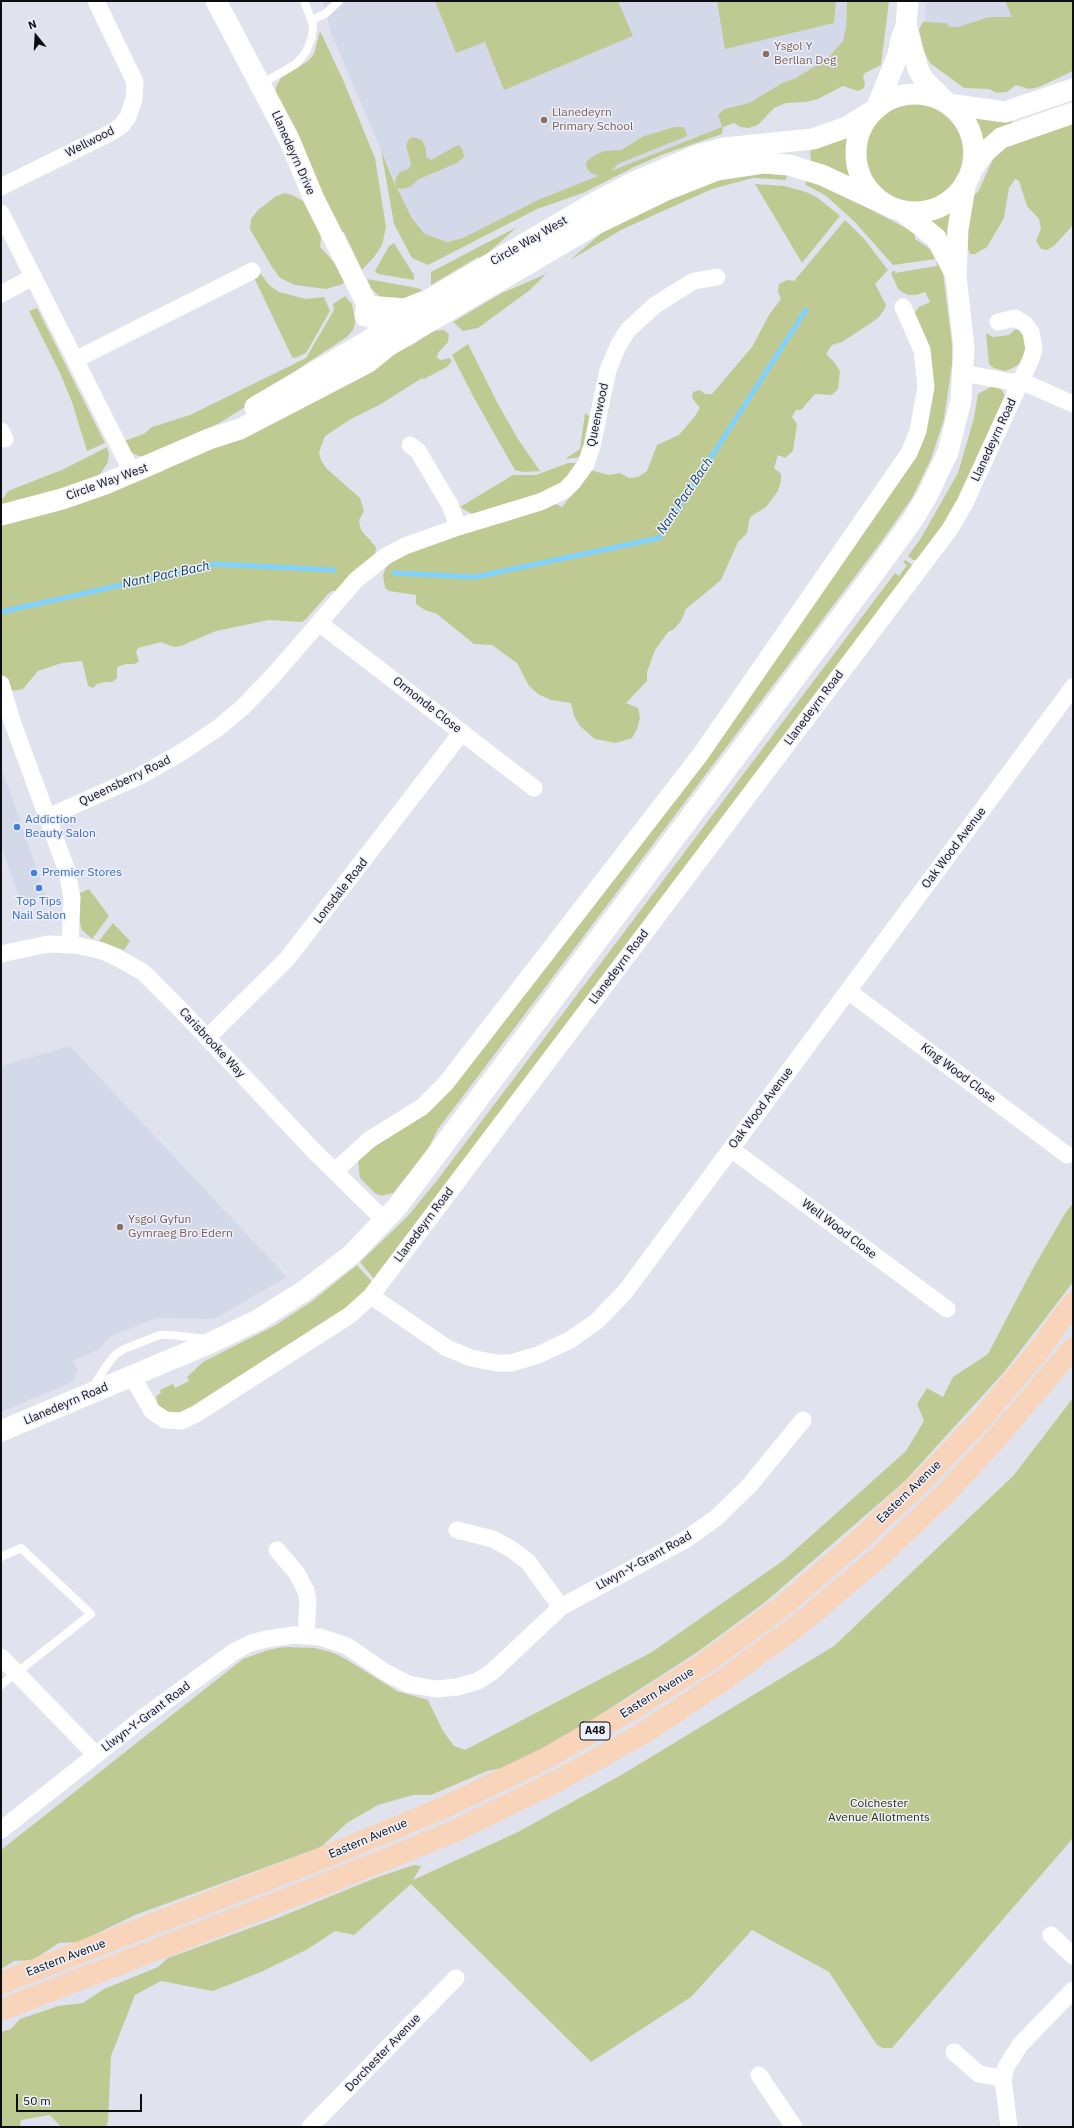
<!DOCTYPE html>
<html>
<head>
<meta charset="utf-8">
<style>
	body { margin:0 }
	#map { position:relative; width:1074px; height:2128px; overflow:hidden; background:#e0e3ed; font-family:"IBM Plex Sans",sans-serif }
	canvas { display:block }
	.frame { position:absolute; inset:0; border:2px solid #0d0e11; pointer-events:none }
	.north { position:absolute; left:16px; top:16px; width:40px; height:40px; -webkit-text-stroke:3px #edf0fb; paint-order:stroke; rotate:342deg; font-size:11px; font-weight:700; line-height:16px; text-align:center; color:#0d0e11 }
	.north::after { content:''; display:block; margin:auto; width:14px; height:18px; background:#0d0e11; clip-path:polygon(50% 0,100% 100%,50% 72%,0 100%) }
	.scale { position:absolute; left:16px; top:2094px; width:126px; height:18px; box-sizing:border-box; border:2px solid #0d0e11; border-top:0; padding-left:5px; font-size:12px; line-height:14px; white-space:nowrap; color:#0d0e11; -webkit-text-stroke:3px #edf0fb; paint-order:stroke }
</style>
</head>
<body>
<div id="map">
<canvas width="1074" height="2128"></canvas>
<div class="frame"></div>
<div class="north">N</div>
<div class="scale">50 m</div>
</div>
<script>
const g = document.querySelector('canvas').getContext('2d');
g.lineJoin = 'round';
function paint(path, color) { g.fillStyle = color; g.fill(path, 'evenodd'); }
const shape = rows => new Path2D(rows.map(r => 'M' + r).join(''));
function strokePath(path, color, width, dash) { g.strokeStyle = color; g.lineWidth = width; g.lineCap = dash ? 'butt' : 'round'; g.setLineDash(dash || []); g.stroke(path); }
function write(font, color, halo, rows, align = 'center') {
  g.font = font + ' "IBM Plex Sans",sans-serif'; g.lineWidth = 3; g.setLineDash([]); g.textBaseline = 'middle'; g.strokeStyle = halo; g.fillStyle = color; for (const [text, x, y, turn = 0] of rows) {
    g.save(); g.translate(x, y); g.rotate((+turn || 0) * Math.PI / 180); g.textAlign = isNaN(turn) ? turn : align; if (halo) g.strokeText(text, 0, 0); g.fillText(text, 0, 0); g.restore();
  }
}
paint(shape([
	[322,1,847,1,846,27,843,41,827,59,794,79,784,82,749,103,724,109,723,127,540,199,463,238,447,242,425,234,406,208,332,35],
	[926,1,1035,1,1022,20,948,34,924,26],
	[1,772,3,772,46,895,21,903,1,846],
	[70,1046,287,1277,214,1319,157,1318,111,1336,98,1350,74,1360,78,1372,72,1382,1,1412,1,1066]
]), '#d4d9ea');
paint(shape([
	[435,1,618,1,633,36,504,90,485,42,456,53],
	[717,1,836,1,834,23,725,49],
	[847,1,889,1,881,65,865,73,863,77,865,83,864,88,858,91,843,86,818,99,806,102,786,103,774,108,758,125,749,128,740,127,734,123,723,127,722,134,664,154,634,167,583,193,537,209,428,265,412,258,394,224,381,150,396,187,395,180,400,172,408,169,411,165,406,145,409,139,413,137,422,140,426,149,426,157,431,160,454,147,459,145,463,150,464,157,457,163,419,179,410,187,401,189,397,188,412,218,425,234,447,242,463,238,540,199,722,127,718,115,724,109,749,103,784,82,794,79,827,59,843,41,846,27],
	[1005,1,1073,1,1073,71,1039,87,1029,89,1016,85,1007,92,997,93,989,89,964,88,930,63,923,49,919,29,923,22,946,23,950,27,958,27,989,17,1012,17],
	[320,31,343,80,375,158,386,227,382,245,374,257,362,270,344,232,340,232,275,97,276,87,281,78,308,61,314,54],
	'865 153a49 49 0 1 1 98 0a49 49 0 1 1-98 0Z',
	[971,116,1011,120,1012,123,995,130,982,142,979,130],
	[1073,122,1073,225,1054,246,1047,250,1041,249,1036,241,1041,229,1039,219,1027,206,1019,181,1015,179,1009,188,1004,218,987,247,975,254,970,254,964,237,972,196,978,192,995,155,1006,145],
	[675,127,683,127,686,131,687,136,618,164,611,171,598,176,591,173,587,169,586,162,595,155,604,151,621,150,644,136],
	[849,136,847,155,853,181,811,162,810,148],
	[765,172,787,174,786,180,753,178,712,189,623,229,570,260,605,230,622,220,717,179],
	[805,178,838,192,915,233,915,239,935,252,943,270,944,281,952,344,952,364,944,419,931,459,912,498,881,542,485,1067,438,1129,427,1151,393,1193,381,1196,375,1193,360,1178,358,1161,361,1154,402,1128,595,898,921,433,913,315,919,307,930,302,925,292,916,295,908,295,902,292,898,289,891,273,895,270,895,273,937,266,936,259,893,265,855,222,825,195,806,185],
	[755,184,784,186,806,192,818,198,840,216,802,263],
	[284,193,292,195,305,202,322,231,320,247,333,261,342,267,346,277,343,284,326,289,295,285,280,278,272,267,250,229,251,219,258,210,275,197],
	[954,211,951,244,929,220],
	[845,220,865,240,888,270,875,284,886,305,884,310,879,317,871,323,842,342,832,345,826,354,834,362,840,371,838,389,832,395,815,394,801,410,796,410,792,417,797,424,793,451,785,458,778,455,774,468,781,474,781,481,778,491,766,507,750,517,747,533,738,542,721,580,686,609,681,621,674,629,668,632,655,650,647,672,647,681,626,703,638,708,640,718,637,729,632,738,616,743,595,739,580,726,574,716,571,703,551,700,538,694,529,686,517,663,492,645,474,644,437,614,425,610,416,604,416,595,389,591,385,588,383,575,387,565,415,548,514,519,550,501,562,507,591,470,608,475,620,473,629,478,638,477,647,471,657,445,679,435,695,416,700,408,692,398,693,392,700,390,705,394,712,394,752,347,769,315,781,299,778,292,779,284,787,280,794,281],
	[517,227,480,260,478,257,431,285,431,272],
	[394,243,414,275,414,280,378,274,375,271,389,246],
	[253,263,269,285,279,292,306,299,324,297,330,311,306,353,295,358,292,357,248,265],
	[546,274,530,290,478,328,463,331,453,322,502,293],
	[367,279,417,288,422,290,408,298,399,301,380,297,371,288],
	[345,296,352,304,354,315,357,316,353,330,347,337,304,365,258,399,221,422,155,455,146,457,139,456,126,450,124,441,144,434,152,427,190,415,306,358,334,310,333,304],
	[37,308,105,443,87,451,72,402,60,373,29,311],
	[1017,328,1028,337,1025,357,1019,364,1011,369,1005,371,994,368,989,364,986,333,993,337,1009,335],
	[444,330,449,334,448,342,438,353,437,358,441,360,450,358,452,361,447,367,424,379,422,378,381,404,351,419,325,436,319,452,321,460,327,469,360,498,364,511,359,520,361,530,376,547,375,558,340,591,332,591,328,594,306,619,302,622,269,620,216,631,181,646,174,647,161,642,138,648,136,652,139,661,135,664,126,664,117,667,117,678,112,682,105,682,97,684,93,688,88,686,82,661,62,663,38,671,23,689,14,691,1,686,1,524,139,481,165,470,173,464,414,344,432,331],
	[468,344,498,404,518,439,540,471,523,472,515,470,474,398,452,355],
	[994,385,1002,390,1005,396,951,515,918,560,913,560,908,556,921,538,958,473,974,418,978,394],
	[585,413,591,417,582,457,565,459,580,449],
	[107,447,109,454,108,462,99,476,54,492,3,505,2,500,8,491,64,469],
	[568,463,579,463,574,472,552,492,472,514,460,507,513,475,536,475],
	[905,560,911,564,913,568,375,1280,360,1262,407,1217,435,1183,895,573,899,576,907,565,903,562],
	[89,889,109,916,92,939,82,930,79,920,78,894],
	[113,923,130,941,124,950,99,941],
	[1073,1203,1073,1282,1005,1371,905,1481,764,1603,696,1653,595,1718,512,1766,487,1771,431,1795,413,1795,378,1805,347,1823,321,1847,135,1915,79,1942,59,1943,33,1960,14,1961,1,1969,1,1850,243,1659,268,1650,284,1647,315,1648,331,1652,344,1658,397,1691,428,1700,443,1731,454,1746,465,1750,652,1652,784,1560,906,1451,924,1421,917,1404,927,1388,943,1397,953,1377,988,1354,1032,1270,1066,1212],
	[357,1265,373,1283,354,1304,187,1412,169,1415,153,1402,157,1401,156,1396,161,1393,160,1390,173,1384,175,1388,189,1381,187,1377,203,1362,274,1326,311,1302],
	[1073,1398,1073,1838,892,2048,883,2048,877,2045,829,1972,752,1930,691,1997,591,2062,411,1884,354,1935,335,1931,308,1949,261,1972,213,1991,161,1981,135,1995,111,2056,108,2122,106,2127,61,2127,50,2115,21,2120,20,2127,1,2127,1,2032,11,2029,20,2019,58,2006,83,2003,104,1989,158,1967,168,1958,275,1919,378,1877,414,1865,421,1866,413,1880,518,1832,623,1774,834,1646,1013,1476]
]), '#bfca92');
strokePath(shape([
	[394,573,475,577,659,538,806,310],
	[1,612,215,564,334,570]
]), '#80d1fd', 5);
strokePath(shape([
	[311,20,325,14,339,1],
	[261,84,296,64,306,52,312,37,313,24,304,1],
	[93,1387,107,1365,115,1355,124,1349,160,1335,171,1335,206,1339],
	[1,1557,21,1548,91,1614,1,1685]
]), '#fff', 8);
strokePath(shape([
	[1,187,112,132,121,126,128,117,134,99,135,82,96,1],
	[1,213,133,474],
	[1,294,33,277],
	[75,360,252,271],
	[963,373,1011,382,1021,381,1073,404],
	[1,431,5,439],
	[410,445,418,451,450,505,458,527],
	[319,623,534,788],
	[1,684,12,721,67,871,72,898,70,945],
	[48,817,140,776,182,752,218,728,243,707,272,677,356,580,386,556,405,546,458,527,540,502,565,490,573,482,586,464,592,446,608,370,619,344,628,330,654,306,674,293,694,281,717,277],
	[1,954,48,944,76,945,102,951,116,957,143,972,181,1010,314,1151,385,1221],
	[848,991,1067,1155],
	[207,1038,287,959,462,732],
	[731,1149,947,1309],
	[335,1171,369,1140,422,1107,446,1083,700,755,909,453,918,431,926,387,922,350,903,307],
	[371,1296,447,1348,471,1358,497,1363,511,1363,538,1355,570,1340,597,1321,625,1292,1073,687],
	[132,1376,152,1411,165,1420,181,1421,196,1414,350,1315,371,1296,950,529,965,503,1031,359,1034,349,1031,332,1025,324,1015,318,998,322],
	[457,1530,493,1539,511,1549,528,1562,561,1607],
	[277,1550,296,1572,306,1591,308,1601,306,1636],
	[1,1657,96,1755],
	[1,1830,144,1717,217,1664,235,1651,251,1643,266,1639,294,1635,320,1637,347,1646,385,1672,408,1684,436,1689,457,1687,478,1681,492,1672,561,1607,685,1540,716,1518,749,1486,803,1420],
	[1051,1935,1073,1956],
	[954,2052,979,2074,1003,2078],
	[759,2075,794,2127],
	[310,2127,456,1978],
	[1009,2127,1003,2078,1006,2067,1020,2045,1073,1990]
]), '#fff', 17);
strokePath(shape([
	[216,1,289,139,314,199,388,346],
	[907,29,918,69,924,80,948,104,1005,112,1073,89],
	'856 153a59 59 0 1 1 118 0a59 59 0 1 1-118 0Z',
	[971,171,983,154,1001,138,1073,113],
	[902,211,936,238,956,275],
	[365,316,367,306,405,309,420,303],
	[255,407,417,312,430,299,592,204,632,183,698,155,724,148,813,139,847,127,876,109,898,55,901,39,906,26,908,1],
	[1,515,62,499,105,484,209,439,240,429,367,363,388,346,596,224,664,191,717,170,763,163,789,165,822,175,884,204],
	[1,1431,210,1343,258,1320,304,1291,351,1255,397,1207,880,565,914,518,928,494,948,452,961,400,964,348,956,276,958,229,966,181]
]), '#fff', 21);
strokePath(shape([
	[1,1983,328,1856,443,1808,545,1759,631,1710,703,1664,784,1605,859,1540,923,1480,983,1417,1039,1350,1073,1303],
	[1,2010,325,1884,455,1831,559,1780,642,1734,719,1683,801,1623,880,1556,948,1491,1001,1433,1073,1348]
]), '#f7d4ba', 22);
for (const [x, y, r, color] of [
	[766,54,4,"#8d6e63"],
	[544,120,4,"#8d6e63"],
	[17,827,4,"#3f7fe0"],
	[34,873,4,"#3f7fe0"],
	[39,888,4,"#3f7fe0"],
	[120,1227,4,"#8d6e63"]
]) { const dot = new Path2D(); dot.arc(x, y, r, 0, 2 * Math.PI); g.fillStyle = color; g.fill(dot); strokePath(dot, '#edf0fb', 1.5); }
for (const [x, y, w] of [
	[595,1731,30]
]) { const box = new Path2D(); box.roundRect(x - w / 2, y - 9, w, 18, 3); g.fillStyle = '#edf0fb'; g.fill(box); strokePath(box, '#0d0e11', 1); }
write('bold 11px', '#0d0e11', null, [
	["A48",595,1731]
]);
write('12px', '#785e54', '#edf0fb', [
	["Ysgol Y",774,47],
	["Berllan Deg",774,61],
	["Llanedeyrn",552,113],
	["Primary School",552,127],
	["Ysgol Gyfun",128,1220],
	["Gymraeg Bro Edern",128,1234]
], 'left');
write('12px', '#0d0e11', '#edf0fb', [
	["Wellwood",90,142,-27],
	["Llanedeyrn Drive",293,153,66],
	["Circle Way West",529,241,-30],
	["Queenwood",598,415,-78],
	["Llanedeyrn Road",994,440,-65],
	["Circle Way West",107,482,-20],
	["Ormonde Close",427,705,38],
	["Llanedeyrn Road",814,708,-53],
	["Queensberry Road",125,781,-26],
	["Oak Wood Avenue",954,848,-53],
	["Lonsdale Road",341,891,-52],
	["Llanedeyrn Road",619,967,-53],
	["Carisbrooke Way",212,1043,47],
	["King Wood Close",958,1073,37],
	["Oak Wood Avenue",761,1108,-53],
	["Llanedeyrn Road",424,1225,-53],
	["Well Wood Close",839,1229,37],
	["Llanedeyrn Road",66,1404,-23],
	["Eastern Avenue",909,1492,-44],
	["Llwyn-Y-Grant Road",644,1561,-29],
	["Eastern Avenue",657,1693,-32],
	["Llwyn-Y-Grant Road",146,1717,-37],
	["Eastern Avenue",368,1839,-23],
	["Eastern Avenue",66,1958,-21],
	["Dorchester Avenue",383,2053,-46]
]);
write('12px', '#366cbe', '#edf0fb', [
	["Addiction",25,820],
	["Beauty Salon",25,834],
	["Premier Stores",42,873],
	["Top Tips",39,902,"center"],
	["Nail Salon",39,916,"center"]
], 'left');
write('12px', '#2b3005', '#edf0fb', [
	["Colchester",879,1804],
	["Avenue Allotments",879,1818]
]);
write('italic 13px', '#07394f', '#edf0fb', [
	["Nant Pact Bach",685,496,-56],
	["Nant Pact Bach",166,575,-12]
]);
</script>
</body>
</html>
